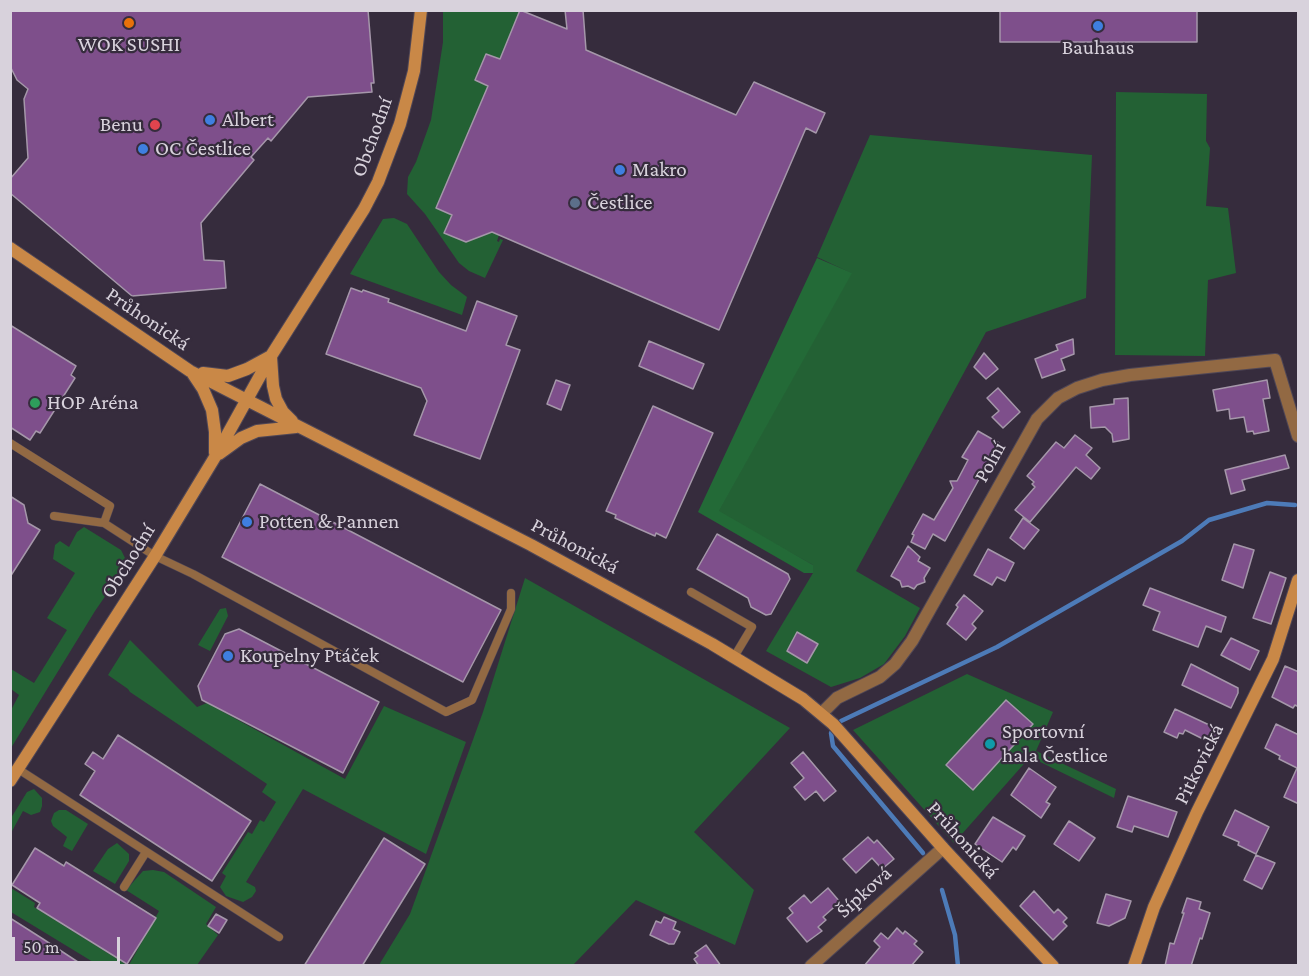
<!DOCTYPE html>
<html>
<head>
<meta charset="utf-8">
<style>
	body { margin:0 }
	#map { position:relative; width:1309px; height:976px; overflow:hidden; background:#362c3d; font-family:"Crimson Pro",serif }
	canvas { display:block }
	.frame { position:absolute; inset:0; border:12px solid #d8d2dc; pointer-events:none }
	.scale { position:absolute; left:12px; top:937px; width:108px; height:27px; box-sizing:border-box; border:3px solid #d8d2dc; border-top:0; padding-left:8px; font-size:18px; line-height:21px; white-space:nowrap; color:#d8d2dc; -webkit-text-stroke:4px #362c3d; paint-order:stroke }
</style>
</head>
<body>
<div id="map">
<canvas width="1309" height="976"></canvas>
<div class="frame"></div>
<div class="scale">50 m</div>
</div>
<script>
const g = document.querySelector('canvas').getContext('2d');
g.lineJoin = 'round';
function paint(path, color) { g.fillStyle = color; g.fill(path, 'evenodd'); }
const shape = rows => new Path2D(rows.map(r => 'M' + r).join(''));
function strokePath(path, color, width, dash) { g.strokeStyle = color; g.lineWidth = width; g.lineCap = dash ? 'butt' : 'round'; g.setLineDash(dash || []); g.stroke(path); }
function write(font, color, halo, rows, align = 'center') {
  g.font = font + ' "Crimson Pro",serif'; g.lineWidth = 4.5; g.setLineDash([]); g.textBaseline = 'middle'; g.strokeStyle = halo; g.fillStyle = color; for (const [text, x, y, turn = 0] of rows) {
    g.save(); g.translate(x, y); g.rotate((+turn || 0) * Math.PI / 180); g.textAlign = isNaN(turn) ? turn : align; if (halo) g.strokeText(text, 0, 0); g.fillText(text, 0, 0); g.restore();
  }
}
paint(shape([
	[443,11,520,11,500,59,486,54,475,79,488,86,436,208,452,215,466,242,484,235,486,230,499,235,497,241,499,242,500,239,503,240,485,278,469,271,459,263,425,214,407,194,408,177,416,162,431,120,443,42],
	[1116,92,1207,94,1206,141,1210,148,1206,206,1228,208,1236,273,1208,280,1205,356,1115,355],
	[870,135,1092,155,1086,298,986,332,856,571,920,608,905,636,884,664,860,678,831,687,766,651,813,573,813,565,718,512,851,273,817,257],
	[394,218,407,224,439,272,451,285,467,297,462,315,350,274,383,219],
	[84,527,121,550,125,558,124,569,95,611,11,748,11,710,19,695,11,689,11,669,34,683,67,630,47,618,75,573,53,559,55,545,60,541,69,547,77,532],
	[525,578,790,728,694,832,754,890,735,945,636,900,573,965,379,965,410,914,483,712],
	[226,608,228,616,210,651,198,645,220,609],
	[130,640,197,707,207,703,345,779,384,706,466,742,426,854,303,789,246,882,255,887,256,891,252,897,243,902,226,896,220,887,226,876,222,873,248,832,252,834,260,820,264,822,276,802,262,792,267,784,130,692,128,689,108,675],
	[967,674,1053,712,1036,751,1116,789,1114,798,1030,757,954,843,853,730],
	[34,789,42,798,42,806,40,812,31,815,23,811,11,833,11,818,27,792],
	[59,810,66,810,88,824,72,851,63,846,67,837,53,826,51,821,54,813],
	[117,843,129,854,129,861,115,884,93,871,108,849],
	[153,870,164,872,216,907,206,924,218,935,197,965,129,965,159,911,126,890,143,871],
	[11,888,35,903,34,907,127,965,98,965,11,912]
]), '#236134');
paint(shape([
	[817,258,852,273,719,511,813,565,813,573,804,573,698,512]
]), '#236a37');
strokePath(shape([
	[841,721,997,647,1182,541,1209,520,1267,503,1295,505],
	[831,733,833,746,923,853],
	[942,890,955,935,958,966]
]), '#4d7bb8', 4.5);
const building = shape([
	[10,10,368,10,374,83,371,83,372,92,308,97,271,141,268,138,251,157,254,160,201,223,204,260,224,261,226,288,132,296,10,193,10,179,28,158,24,99,28,89,17,80,10,66,10,10],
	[520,10,567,29,565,10,583,10,586,50,736,115,754,82,825,113,816,133,806,128,719,330,492,232,466,242,444,233,452,215,436,208,488,86,475,80,486,54,500,59,520,10],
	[1000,10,1197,10,1197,42,1000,42,1000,10],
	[351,288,362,292,363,290,389,299,388,302,466,331,477,301,517,316,506,345,520,350,480,459,414,435,427,401,421,388,326,354,351,288],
	[10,325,76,366,71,375,75,378,40,433,36,431,30,440,10,427,10,325],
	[1073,339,1074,354,1061,359,1065,370,1042,378,1035,359,1058,350,1056,345,1073,339],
	[649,341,704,364,693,389,639,366,649,341],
	[984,353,998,369,986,379,974,367,984,353],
	[556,380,570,385,561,410,547,404,556,380],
	[1267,380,1270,398,1263,399,1269,431,1254,434,1253,431,1247,432,1244,417,1230,419,1229,409,1217,411,1213,390,1267,380],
	[998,388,1020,412,1003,428,992,417,999,411,987,398,998,388],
	[1128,398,1129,439,1113,442,1112,434,1105,427,1091,428,1090,407,1114,404,1114,399,1128,398],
	[653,406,713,433,666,538,656,533,655,536,639,529,615,518,616,515,606,511,653,406],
	[978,431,999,443,945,541,933,534,925,549,911,542,914,535,912,534,923,514,934,520,953,488,950,481,957,481,968,460,962,457,978,431],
	[1075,435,1092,448,1086,455,1100,468,1091,479,1076,467,1030,522,1015,510,1035,487,1032,484,1034,482,1027,476,1056,442,1064,448,1075,435],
	[1285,455,1289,468,1242,480,1245,490,1231,494,1225,470,1285,455],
	[260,484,501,610,463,682,222,557,260,484],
	[10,496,24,505,28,523,40,530,10,577,10,496],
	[1023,518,1039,530,1024,549,1010,538,1023,518],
	[717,534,788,574,790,579,771,614,766,615,751,607,748,598,697,569,717,534],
	[1234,544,1254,550,1243,588,1222,580,1234,544],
	[908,546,920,557,918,561,930,568,924,578,925,582,917,585,914,589,908,586,902,587,900,581,891,576,908,546],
	[988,549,1014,563,1005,581,997,577,992,585,974,575,988,549],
	[1270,572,1286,578,1271,624,1253,618,1270,572],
	[1150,588,1226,617,1221,632,1206,626,1198,647,1153,630,1160,612,1143,605,1150,588],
	[964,595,983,611,972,624,976,628,966,640,947,624,958,607,956,605,964,595],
	[239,629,379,702,343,773,202,700,198,686,225,634,239,629],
	[797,632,818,644,807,663,787,651,797,632],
	[1231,638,1259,651,1250,670,1221,655,1231,638],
	[1191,664,1238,688,1238,693,1231,708,1182,685,1191,664],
	[1285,666,1299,672,1299,707,1295,705,1293,708,1272,697,1285,666],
	[1006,700,1033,724,973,790,946,765,1006,700],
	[1175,709,1220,730,1213,744,1185,730,1183,734,1179,733,1177,738,1164,732,1175,709],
	[1276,724,1299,735,1299,804,1284,797,1297,768,1279,759,1280,756,1265,748,1276,724],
	[118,735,251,821,212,881,80,795,95,771,85,764,93,752,103,759,118,735],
	[803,752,836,791,824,801,816,791,805,800,794,787,804,778,791,763,803,752],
	[1029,768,1056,787,1046,802,1050,804,1041,818,1011,795,1029,768],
	[1128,796,1177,812,1168,837,1134,826,1132,832,1117,827,1128,796],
	[1235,810,1269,827,1256,854,1238,845,1239,842,1223,835,1235,810],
	[993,817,1025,836,1016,850,1013,847,1002,862,975,844,993,817],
	[1069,821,1095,838,1079,861,1054,844,1069,821],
	[868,837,874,843,877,840,894,859,882,869,872,858,856,873,843,859,868,837],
	[384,838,425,864,362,966,304,966,384,838],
	[35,848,64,866,66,862,156,918,127,964,37,908,40,903,12,885,35,848],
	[1256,855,1275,863,1262,889,1244,880,1256,855],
	[828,888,840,902,823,917,826,920,818,927,822,931,807,942,787,918,793,913,789,908,804,895,811,903,828,888],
	[1034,891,1054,913,1058,909,1067,918,1063,922,1067,926,1053,940,1020,906,1034,891],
	[1106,894,1131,901,1125,918,1109,926,1097,923,1106,894],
	[1187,898,1201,902,1199,909,1210,913,1202,939,1200,938,1191,966,1165,966,1170,943,1174,944,1184,913,1182,913,1187,898],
	[216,914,227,920,219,933,208,926,216,914],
	[664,917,676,922,673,929,680,932,674,944,669,944,650,935,656,921,661,923,664,917],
	[10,918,43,939,84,966,10,966,10,918],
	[897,928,903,934,905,931,917,941,914,944,923,952,911,966,864,966,880,947,874,941,881,933,888,939,897,928],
	[706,945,721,966,699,966,694,959,698,956,695,953,706,945]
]);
paint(building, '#7e4f8b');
strokePath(building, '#a597aa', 1.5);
const lane = shape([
	[10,443,110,506,104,523],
	[54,516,104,523,155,556,193,574,446,712,472,700,511,609,511,593],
	[691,592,752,627,734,657],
	[18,769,279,937],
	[124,887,146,852]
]);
const street = shape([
	[822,713,837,698,880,677,895,664,912,641,1037,419,1058,398,1077,388,1102,380,1130,375,1275,360,1298,436],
	[811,966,943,848]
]);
const secondary = shape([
	[10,248,190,371,531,545,712,644,803,699,833,724,943,848,1053,966],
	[271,357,273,386,276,399,283,412,292,421],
	[203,373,228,376,247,369,271,356],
	[193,374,203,389,212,410,215,432,215,453],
	[219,454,241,438,257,431,296,427],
	[10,781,155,556,215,457,271,356,364,209,378,182,400,124,414,71,421,10],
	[1134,966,1154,907,1197,812,1273,659,1298,580]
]);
strokePath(lane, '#504756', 9);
strokePath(street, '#504756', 14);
strokePath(secondary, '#504756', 14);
strokePath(lane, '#926943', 8);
strokePath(street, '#926943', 12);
strokePath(secondary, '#c98847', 12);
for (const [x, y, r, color] of [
	[129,23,6,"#e8710a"],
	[1098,26,6,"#3f7fe0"],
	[210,120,6,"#3f7fe0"],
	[155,125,6,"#e0444e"],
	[143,149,6,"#3f7fe0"],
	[620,170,6,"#3f7fe0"],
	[575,203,6,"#5c6f8a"],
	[35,403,6,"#2e9e5b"],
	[247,522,6,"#3f7fe0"],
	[228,656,6,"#3f7fe0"],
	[990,744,6,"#0f9aa8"]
]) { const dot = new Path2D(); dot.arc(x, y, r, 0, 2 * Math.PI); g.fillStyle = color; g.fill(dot); strokePath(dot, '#362c3d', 2); }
write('21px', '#d8d2dc', '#362c3d', [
	["WOK SUSHI",129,45,"center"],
	["Bauhaus",1098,48,"center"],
	["Albert",222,120],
	["Benu",143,125,"right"],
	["OC Čestlice",155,149],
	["Makro",632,170],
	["Čestlice",587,203],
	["HOP Aréna",47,403],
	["Potten & Pannen",259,522],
	["Koupelny Ptáček",240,656],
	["Sportovní",1002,732],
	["hala Čestlice",1002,756]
], 'left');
write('21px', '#d8d2dc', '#362c3d', [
	["Obchodní",372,137,-70],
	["Průhonická",148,319,34],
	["Polní",990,462,-61],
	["Průhonická",575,546,28],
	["Obchodní",128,561,-58],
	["Pitkovická",1199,764,-64],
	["Průhonická",963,840,48],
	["Šípková",864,892,-42]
]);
</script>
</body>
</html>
